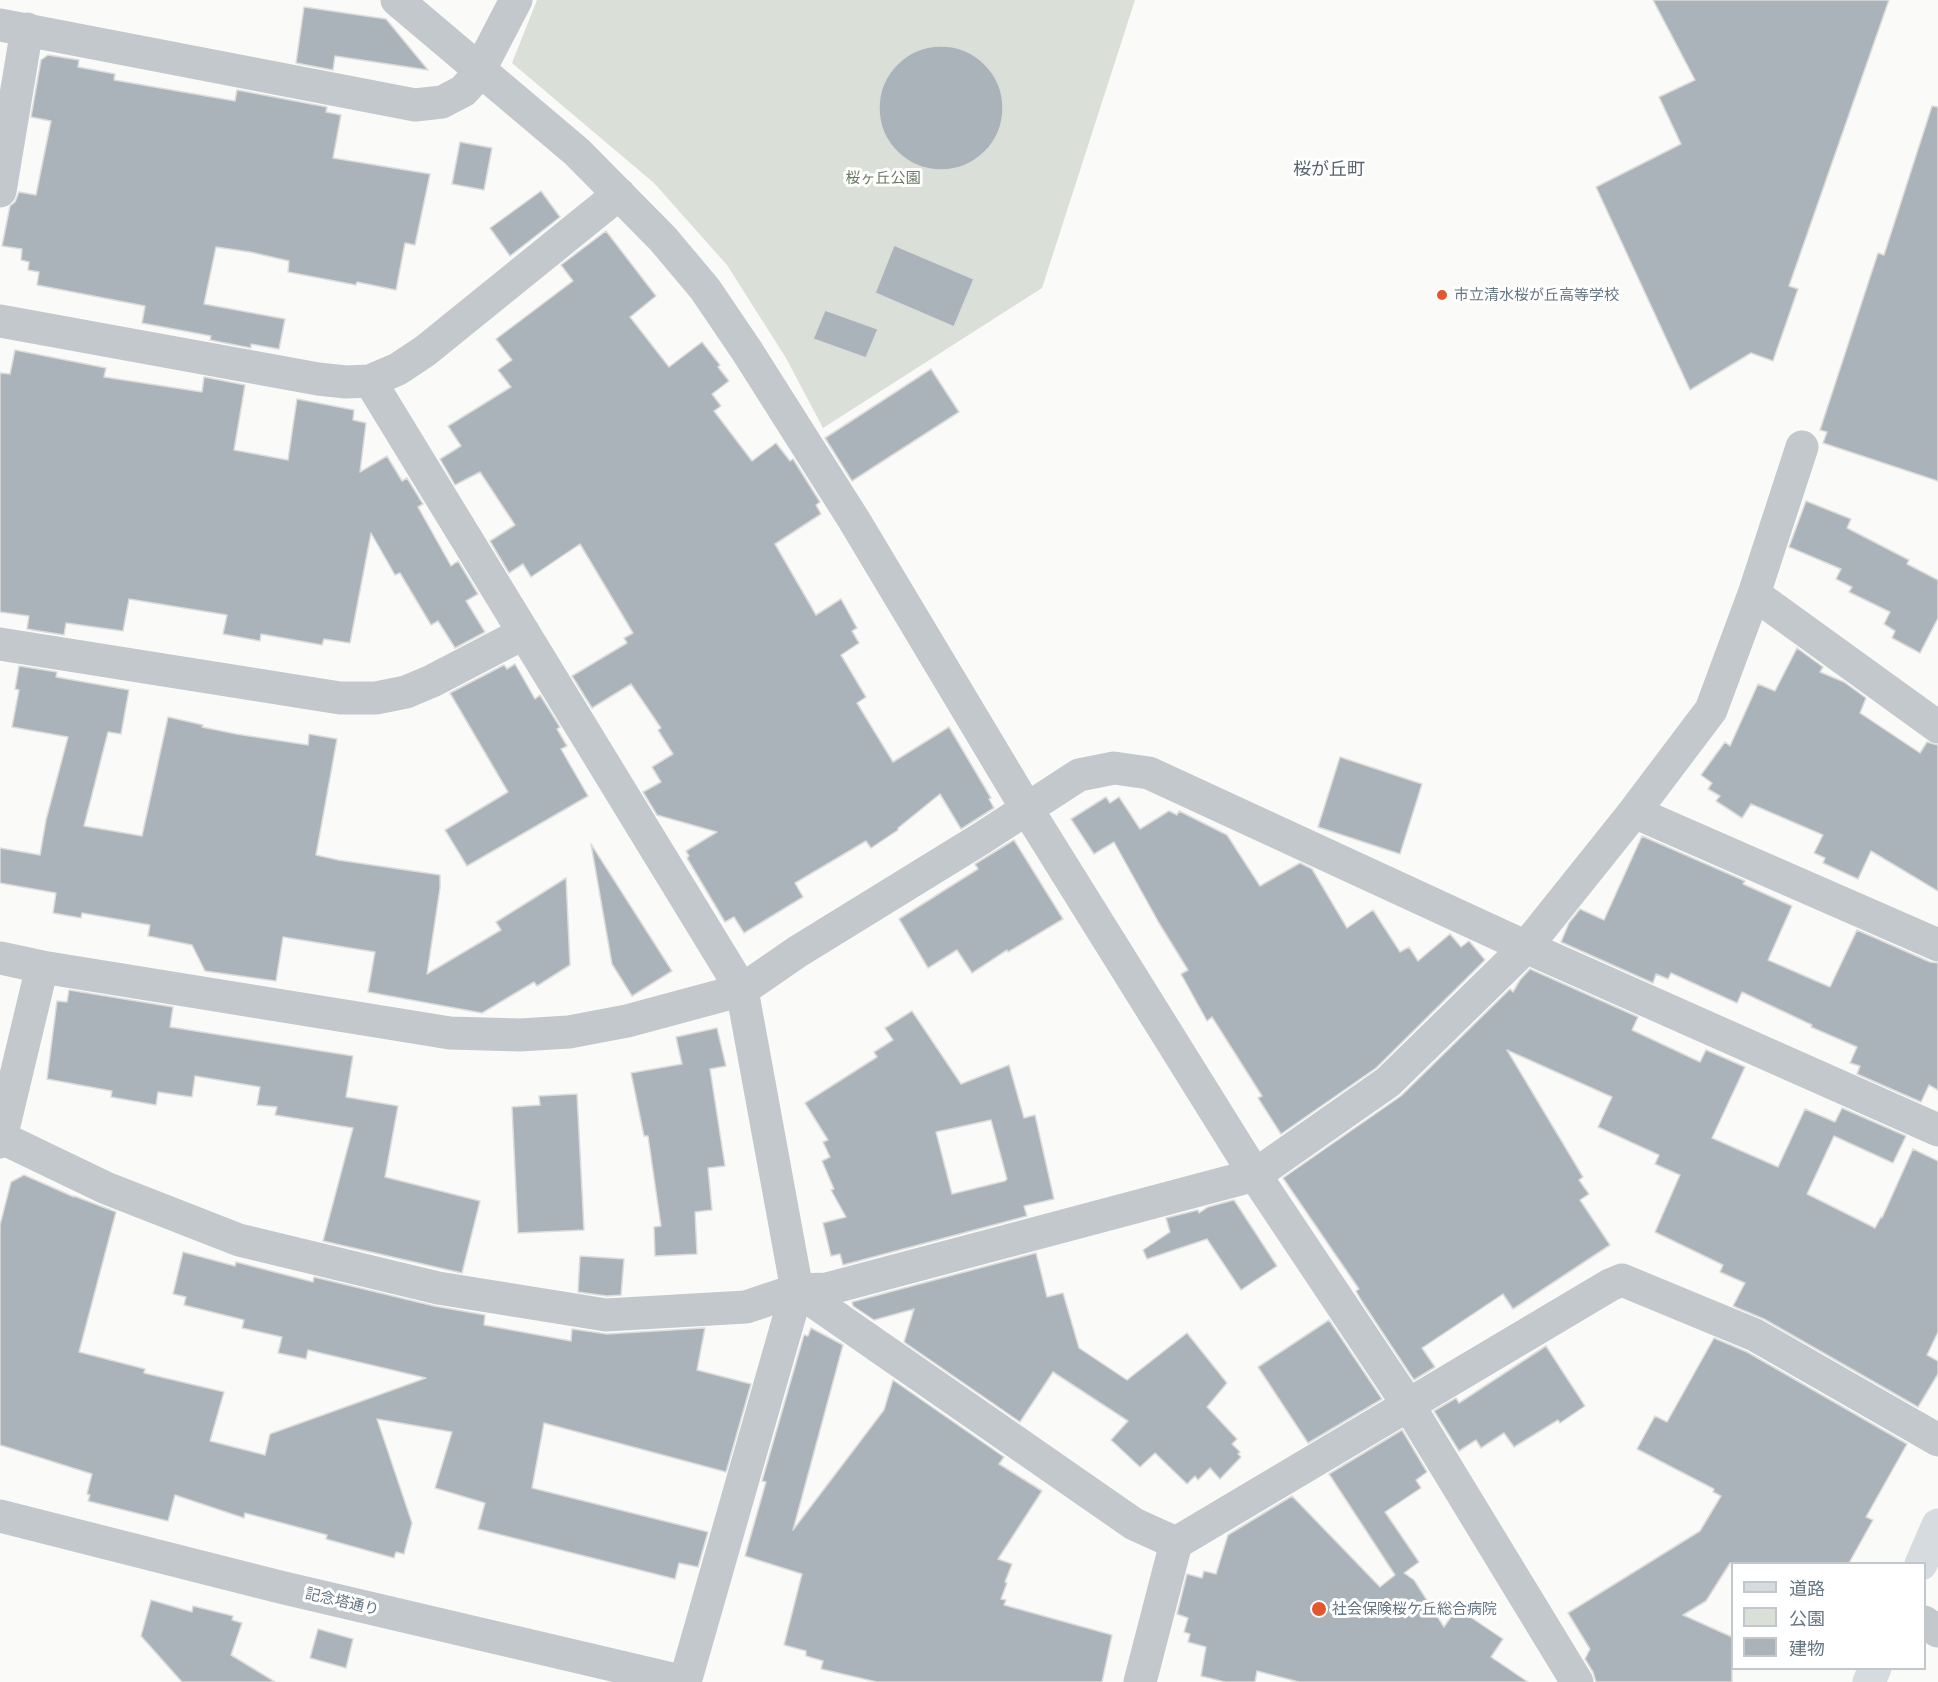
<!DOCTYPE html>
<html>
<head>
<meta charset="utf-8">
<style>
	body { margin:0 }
	#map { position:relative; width:1938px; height:1682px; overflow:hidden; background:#fafaf8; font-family:Raleway,"Noto Sans JP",sans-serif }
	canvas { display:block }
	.legend { position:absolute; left:1731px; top:1562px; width:195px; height:108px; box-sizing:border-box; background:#fff; border:2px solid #c1c8cd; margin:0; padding:8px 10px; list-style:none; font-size:18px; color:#657683 }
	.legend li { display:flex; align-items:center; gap:12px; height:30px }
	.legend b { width:30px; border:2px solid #c1c8cd }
</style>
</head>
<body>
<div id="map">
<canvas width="1938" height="1682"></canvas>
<ul class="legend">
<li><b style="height:8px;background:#d6dbdf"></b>道路</li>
<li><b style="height:16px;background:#dadfd7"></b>公園</li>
<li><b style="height:16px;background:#aab3b9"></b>建物</li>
</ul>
</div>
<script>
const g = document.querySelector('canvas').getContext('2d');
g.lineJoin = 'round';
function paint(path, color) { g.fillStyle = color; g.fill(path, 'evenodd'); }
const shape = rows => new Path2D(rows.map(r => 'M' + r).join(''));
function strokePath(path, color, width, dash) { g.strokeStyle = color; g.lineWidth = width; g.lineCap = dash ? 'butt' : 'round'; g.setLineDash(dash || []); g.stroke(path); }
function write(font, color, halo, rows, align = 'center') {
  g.font = font + ' Raleway,"Noto Sans JP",sans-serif'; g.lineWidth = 6; g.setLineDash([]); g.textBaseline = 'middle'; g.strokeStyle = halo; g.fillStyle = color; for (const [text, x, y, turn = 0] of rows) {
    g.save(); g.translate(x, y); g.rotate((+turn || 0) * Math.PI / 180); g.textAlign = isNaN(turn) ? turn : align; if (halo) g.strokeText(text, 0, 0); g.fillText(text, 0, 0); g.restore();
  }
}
paint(shape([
	[537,0,1135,0,1042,288,823,428,786,358,727,265,654,183,512,63]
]), '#dadfd7');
const building = shape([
	[1653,0,1889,0,1789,286,1798,289,1773,361,1751,353,1690,390,1596,187,1681,144,1659,97,1695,80,1653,0],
	[304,7,386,19,428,70,335,56,333,70,296,63,304,7],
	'879 108a62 62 0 1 1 124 0a62 62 0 1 1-124 0Z',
	[48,55,79,60,78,67,115,74,114,80,235,101,237,90,327,107,326,112,341,115,333,158,430,174,415,245,405,243,396,290,357,282,356,285,288,272,289,261,250,252,216,247,204,304,285,319,279,349,251,344,251,348,210,340,211,336,142,323,145,306,37,285,39,272,28,270,29,262,21,260,22,249,2,246,10,206,15,202,19,192,36,195,51,121,31,117,41,60,48,55],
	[1932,106,1938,107,1938,481,1823,443,1827,432,1820,430,1878,253,1884,255,1932,106],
	[460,142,492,148,484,190,452,184,460,142],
	[541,191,560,217,510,256,490,228,541,191],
	[606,231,656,296,630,317,669,367,702,342,720,365,718,367,729,381,712,394,721,406,714,411,752,461,776,443,790,461,793,459,820,502,816,505,821,514,775,544,816,615,841,599,857,628,852,631,859,643,841,655,866,697,857,703,893,762,949,727,991,798,989,799,994,808,961,829,940,794,898,828,898,830,871,848,866,841,795,883,803,897,744,933,734,917,725,922,687,858,689,856,686,851,717,832,657,815,643,792,661,782,652,767,673,754,658,730,661,728,631,684,592,708,572,676,627,643,624,638,633,633,580,544,531,577,523,564,509,573,490,541,515,525,480,472,455,485,440,459,461,446,448,426,511,387,498,370,512,360,496,339,573,281,561,265,606,231],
	[894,245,974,279,954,327,875,293,894,245],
	[825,310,878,329,866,358,813,339,825,310],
	[15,350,106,368,104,377,202,392,204,377,245,385,234,450,288,460,297,399,354,410,353,420,366,423,360,472,387,456,402,481,407,478,423,504,418,507,451,566,458,561,478,594,466,601,485,632,455,648,438,621,431,625,400,573,395,575,371,533,350,643,324,639,322,645,261,634,260,641,223,634,227,615,129,599,123,631,66,623,64,635,27,629,29,616,0,612,0,373,10,374,15,350],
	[931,369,959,412,852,481,825,438,931,369],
	[1806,501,1851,519,1847,528,1909,560,1907,564,1938,580,1938,618,1920,653,1892,638,1895,631,1884,624,1890,612,1849,592,1852,587,1836,579,1841,569,1789,547,1806,501],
	[1797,648,1823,667,1820,672,1844,682,1866,698,1860,713,1920,753,1927,742,1938,745,1938,891,1871,851,1858,879,1823,863,1825,858,1814,853,1823,835,1751,804,1742,818,1716,801,1720,796,1708,789,1712,783,1701,775,1725,742,1730,746,1758,684,1775,691,1797,648],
	[515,664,535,699,540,695,560,727,557,729,567,746,561,749,588,796,467,866,445,830,508,792,450,693,504,665,507,669,515,664],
	[19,666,57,672,56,677,129,690,121,734,108,732,84,826,142,836,168,717,203,725,202,727,236,734,308,745,309,734,337,739,316,855,338,860,440,875,440,888,427,974,501,930,496,922,566,878,570,965,537,986,534,982,482,1013,368,992,375,952,283,937,276,981,205,971,192,945,148,936,150,925,82,913,81,918,53,913,56,893,0,883,0,848,40,855,46,820,68,737,12,727,19,690,15,689,19,666],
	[1340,757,1422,784,1400,854,1318,827,1340,757],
	[1106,797,1110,803,1119,797,1140,829,1169,811,1177,815,1179,811,1227,835,1260,886,1300,863,1312,869,1347,928,1373,910,1400,952,1409,947,1418,961,1450,934,1461,947,1469,941,1485,960,1376,1068,1281,1134,1258,1098,1262,1096,1212,1017,1207,1021,1181,974,1188,970,1159,923,1114,842,1094,854,1071,819,1106,797],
	[1642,836,1745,881,1743,884,1792,906,1768,960,1830,987,1857,930,1930,962,1938,963,1938,1090,1929,1085,1921,1102,1857,1074,1860,1066,1850,1063,1857,1047,1811,1027,1812,1025,1742,992,1737,1003,1671,973,1668,979,1656,974,1653,983,1561,942,1569,923,1580,909,1604,920,1642,836],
	[1014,840,1063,919,1008,952,1007,950,972,973,957,950,928,968,899,919,978,869,975,864,1014,840],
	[591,844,672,971,632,996,612,964,591,844],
	[1530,969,1638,1017,1632,1030,1700,1062,1706,1050,1745,1067,1712,1138,1778,1167,1805,1109,1835,1122,1842,1108,1906,1136,1893,1163,1834,1136,1807,1194,1875,1228,1881,1217,1882,1218,1913,1149,1938,1161,1938,1332,1927,1355,1938,1361,1938,1374,1918,1407,1764,1319,1733,1306,1745,1283,1720,1272,1723,1265,1655,1232,1680,1175,1655,1164,1659,1155,1598,1127,1612,1097,1507,1050,1583,1177,1579,1180,1589,1194,1580,1200,1610,1245,1513,1309,1503,1294,1422,1348,1435,1367,1414,1380,1361,1300,1356,1291,1359,1289,1283,1178,1401,1096,1510,989,1513,992,1520,980,1530,969],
	[69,990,173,1007,170,1027,353,1056,346,1097,398,1106,385,1177,480,1201,462,1273,323,1241,353,1128,275,1115,277,1107,257,1105,260,1087,195,1076,192,1097,158,1092,156,1105,111,1097,112,1091,47,1079,57,1001,67,1002,69,990],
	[912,1011,961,1084,1009,1065,1024,1118,1035,1115,1054,1199,1024,1206,1027,1216,843,1265,840,1254,831,1256,823,1223,846,1217,831,1190,834,1189,822,1161,830,1157,823,1142,828,1140,805,1103,877,1057,874,1052,893,1040,885,1028,912,1011],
	[991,1120,1007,1179,1005,1181,952,1194,936,1132,991,1120],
	[717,1028,726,1066,710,1069,725,1166,708,1168,712,1210,695,1212,697,1254,655,1256,654,1227,661,1226,648,1136,644,1136,631,1073,682,1064,676,1037,717,1028],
	[577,1094,584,1230,518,1233,512,1107,540,1105,539,1096,577,1094],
	[24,1175,74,1197,74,1196,116,1212,79,1352,145,1369,144,1373,224,1392,210,1441,265,1455,270,1434,426,1378,308,1350,306,1359,278,1353,282,1337,242,1328,244,1320,184,1305,186,1297,173,1294,183,1252,235,1266,236,1262,313,1282,314,1277,434,1306,485,1315,484,1325,571,1341,572,1329,607,1334,705,1328,697,1370,751,1384,726,1472,544,1423,532,1488,708,1532,698,1567,679,1563,675,1579,478,1529,485,1503,435,1488,452,1432,377,1419,412,1523,404,1554,396,1552,394,1558,326,1539,327,1535,245,1513,244,1518,175,1495,168,1521,88,1501,90,1495,87,1494,92,1474,0,1445,0,1225,11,1182,24,1175],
	[1234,1200,1277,1266,1241,1290,1207,1239,1147,1259,1143,1250,1170,1232,1166,1218,1198,1210,1199,1213,1208,1207,1234,1200],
	[1036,1253,1047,1297,1063,1293,1079,1348,1127,1380,1187,1333,1227,1383,1207,1407,1237,1439,1232,1444,1240,1452,1238,1454,1241,1457,1220,1479,1210,1468,1198,1480,1195,1476,1187,1484,1155,1453,1140,1467,1111,1440,1128,1421,1053,1372,1020,1422,904,1342,914,1309,874,1320,853,1306,852,1302,1036,1253],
	[580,1256,624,1259,621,1295,607,1296,578,1292,580,1256],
	[1329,1320,1382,1399,1308,1443,1258,1367,1329,1320],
	[811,1328,843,1345,793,1530,884,1410,893,1380,1004,1457,999,1464,1042,1491,998,1559,1012,1564,1005,1582,1007,1583,1001,1599,1006,1600,1004,1605,1112,1635,1102,1682,877,1682,821,1669,823,1661,806,1656,806,1651,784,1645,802,1574,745,1556,766,1482,762,1481,804,1335,808,1336,811,1328],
	[1714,1338,1747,1352,1907,1444,1866,1517,1873,1520,1849,1563,1730,1563,1706,1601,1683,1615,1732,1637,1732,1682,1596,1682,1593,1672,1585,1659,1590,1649,1568,1613,1700,1531,1721,1496,1713,1492,1714,1489,1637,1449,1655,1416,1667,1422,1714,1338],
	[1546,1346,1585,1406,1560,1423,1558,1420,1514,1447,1504,1433,1481,1448,1476,1440,1459,1451,1434,1411,1456,1398,1459,1403,1546,1346],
	[1402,1430,1427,1472,1416,1480,1421,1488,1385,1512,1419,1562,1404,1573,1414,1580,1444,1627,1457,1608,1503,1639,1491,1657,1528,1682,1299,1682,1257,1671,1255,1682,1225,1682,1201,1676,1206,1647,1188,1642,1190,1634,1184,1632,1188,1618,1177,1614,1187,1574,1202,1578,1204,1571,1216,1574,1228,1535,1292,1496,1380,1587,1395,1575,1329,1474,1402,1430],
	[151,1600,192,1612,193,1606,233,1616,232,1620,242,1623,231,1655,275,1682,182,1682,141,1636,151,1600],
	[318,1629,353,1639,346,1668,310,1658,318,1629]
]);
paint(building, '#aab3b9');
strokePath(building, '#dcdcda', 1.5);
strokePath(shape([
	[397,0,577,152,663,239,705,289,747,351,854,520,1027,809,1255,1175,1409,1406,1577,1682],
	[0,25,415,105,442,102,463,91,476,77,516,0],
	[0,191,27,29],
	[0,321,318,379,346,382,370,381,398,369,425,351,619,194],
	[370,381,742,990,797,1290,685,1682],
	[1754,594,1938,727],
	[0,644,340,698,376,698,406,692,432,681,524,633],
	[1634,812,1938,945],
	[0,958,42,967,450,1033,520,1035,569,1032,627,1021,742,990,797,952,982,838,1079,775,1114,768,1149,773,1526,947,1938,1130],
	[0,1137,106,1188,239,1240,438,1288,606,1315,746,1307,797,1290,827,1289,1255,1175,1388,1082,1526,947,1634,812,1711,710,1754,594,1802,447],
	[0,1142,42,967],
	[797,1290,1134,1524,1176,1543],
	[1924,1622,1938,1631],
	[1140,1682,1176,1543,1610,1285,1622,1280,1755,1335,1938,1440]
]), '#c3c8cc', 33);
strokePath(shape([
	[0,1516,280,1587,685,1682]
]), '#c3c8cc', 33);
strokePath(shape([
	[1921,1564,1938,1525],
	[1869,1682,1875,1668]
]), '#d6dbdf', 33);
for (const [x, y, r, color] of [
	[1442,295,6,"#e4572e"],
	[1319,1609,8,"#e4572e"]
]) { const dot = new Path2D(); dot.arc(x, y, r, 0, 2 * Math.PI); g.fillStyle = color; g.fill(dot); strokePath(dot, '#fff', 2); }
write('15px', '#687a64', '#fff', [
	["桜ヶ丘公園",883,178]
]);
write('15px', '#657683', '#fff', [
	["市立清水桜が丘高等学校",1454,295],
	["社会保険桜ケ丘総合病院",1332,1609]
], 'left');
write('15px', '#657683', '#fff', [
	["記念塔通り",342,1602,13]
]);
write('18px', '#57646e', '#fff', [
	["桜が丘町",1329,170]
]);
</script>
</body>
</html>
